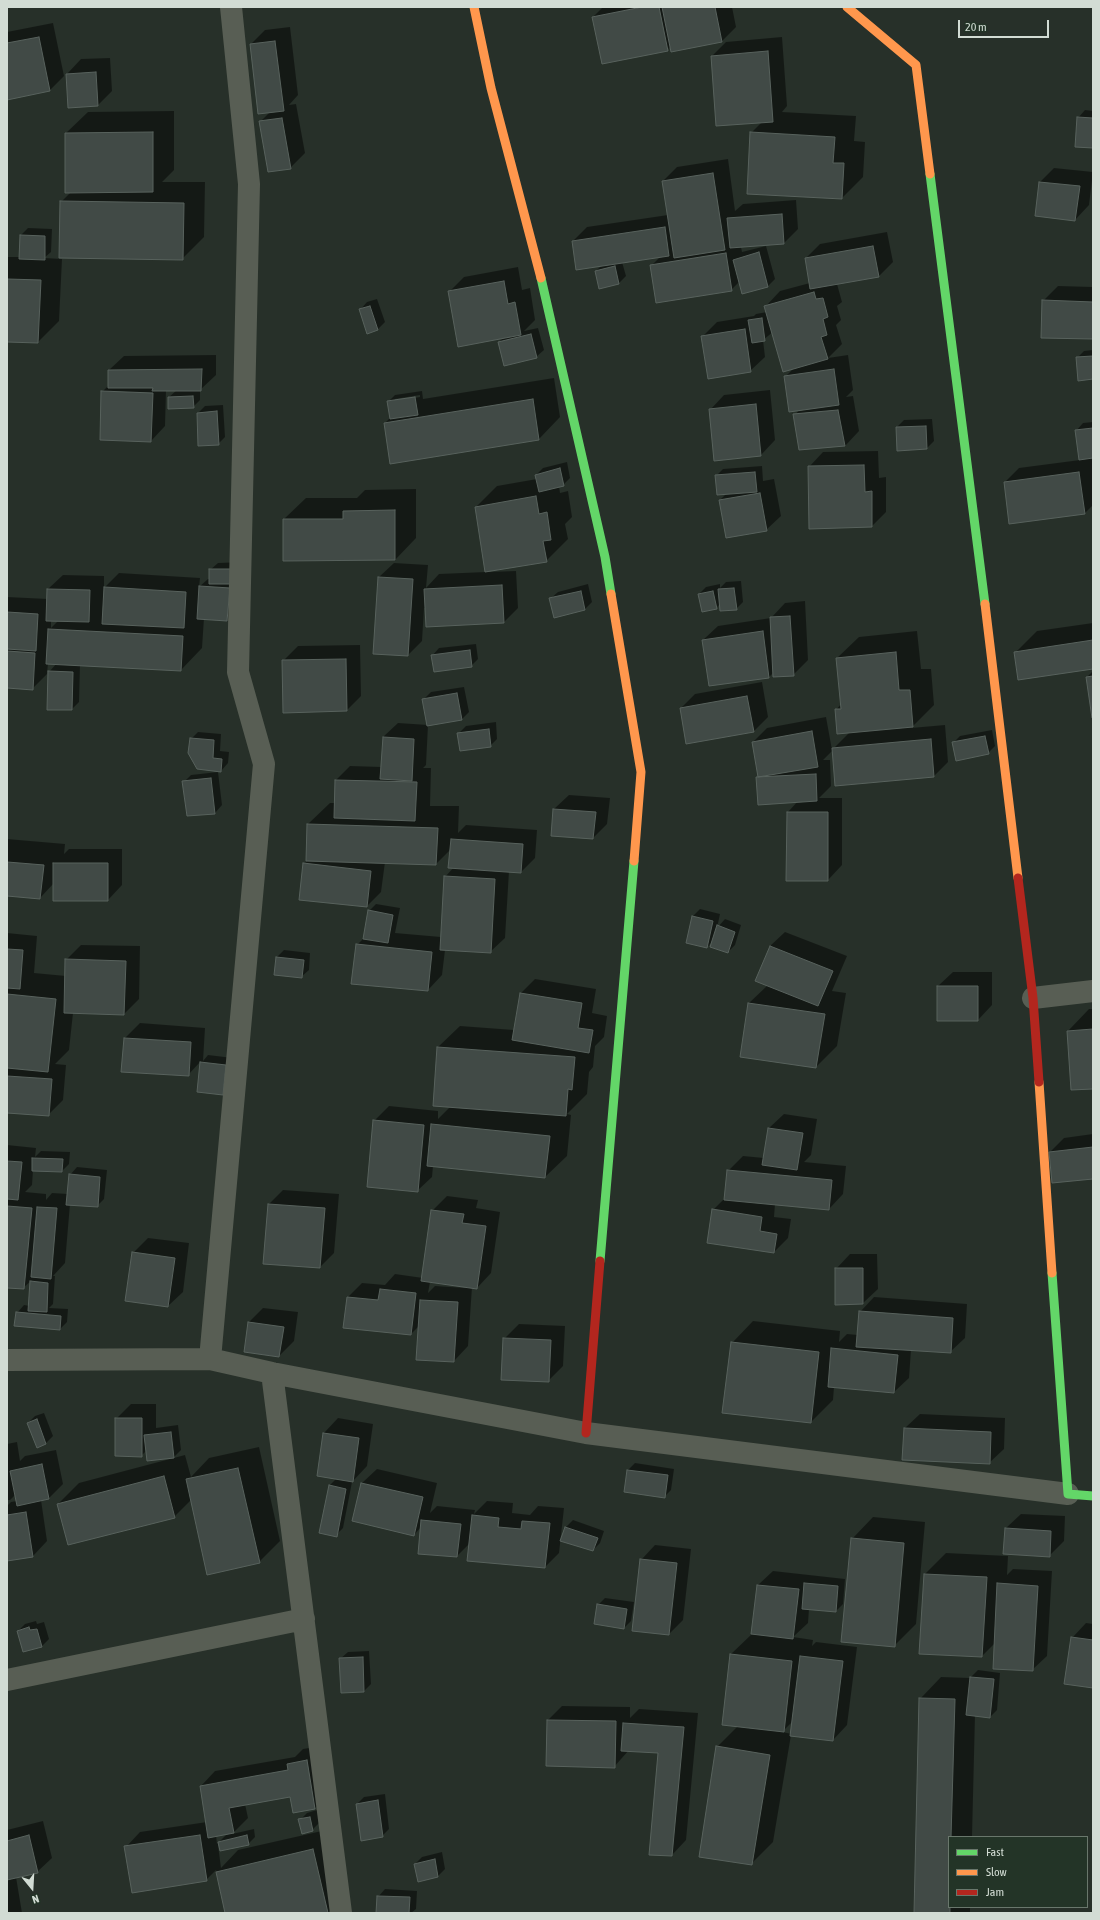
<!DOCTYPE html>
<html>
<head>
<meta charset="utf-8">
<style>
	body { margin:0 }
	#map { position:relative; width:1100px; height:1920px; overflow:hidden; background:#273029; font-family:"Asap Condensed",sans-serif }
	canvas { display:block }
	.frame { position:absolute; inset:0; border:8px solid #d2dcd4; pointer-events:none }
	.legend { position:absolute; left:948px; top:1836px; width:140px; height:72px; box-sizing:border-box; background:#233427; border:1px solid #69776c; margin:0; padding:5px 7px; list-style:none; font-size:12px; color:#d2dcd4 }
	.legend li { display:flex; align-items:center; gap:8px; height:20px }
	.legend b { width:20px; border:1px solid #69776c }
	.north { position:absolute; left:12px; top:1868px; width:40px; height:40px; -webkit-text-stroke:3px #233427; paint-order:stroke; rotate:162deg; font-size:11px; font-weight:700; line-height:16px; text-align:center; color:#d2dcd4 }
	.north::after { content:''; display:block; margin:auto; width:14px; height:18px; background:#d2dcd4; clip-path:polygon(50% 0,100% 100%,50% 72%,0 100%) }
	.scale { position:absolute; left:958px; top:20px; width:91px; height:18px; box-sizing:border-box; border:2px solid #d2dcd4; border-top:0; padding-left:5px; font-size:12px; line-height:14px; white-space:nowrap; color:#d2dcd4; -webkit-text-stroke:3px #233427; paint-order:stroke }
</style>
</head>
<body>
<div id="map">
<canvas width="1100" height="1920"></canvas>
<div class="frame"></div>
<ul class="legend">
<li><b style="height:5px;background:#63d668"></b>Fast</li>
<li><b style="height:5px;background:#ff974d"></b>Slow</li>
<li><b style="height:5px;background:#b3261e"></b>Jam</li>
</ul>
<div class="north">N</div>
<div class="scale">20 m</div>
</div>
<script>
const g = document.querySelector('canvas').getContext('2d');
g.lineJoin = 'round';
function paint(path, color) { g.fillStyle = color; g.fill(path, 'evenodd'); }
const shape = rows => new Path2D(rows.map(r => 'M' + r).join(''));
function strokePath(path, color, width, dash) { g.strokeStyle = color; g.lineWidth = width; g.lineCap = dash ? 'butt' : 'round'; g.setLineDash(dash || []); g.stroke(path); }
paint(shape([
	[603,7,732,7,736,27,722,41,671,46,667,50,593,17],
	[53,23,64,76,50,90,7,99,7,32],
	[290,27,298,95,289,105,296,104,305,153,290,168,260,122,271,111,251,44,265,30],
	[782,37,787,106,782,112,856,116,854,141,865,142,863,177,842,198,751,133,762,122,712,56,726,42],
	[110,58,112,91,98,105,67,74,81,59],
	[1085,110,1093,111,1093,147,1078,118],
	[174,111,174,170,162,182,205,182,204,237,182,259,61,202,71,192,66,133,88,112],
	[728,159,735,211,743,204,796,200,798,229,784,243,741,247,742,252,766,246,775,279,768,286,743,293,740,281,731,290,651,266,660,257,622,262,626,276,619,283,596,271,602,265,573,241,587,227,668,215,663,181,677,167],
	[1054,168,1093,172,1089,205,1075,220,1040,182],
	[28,228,52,229,51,252,44,258,62,259,59,321,38,342,7,341,7,257,20,257,21,235],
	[887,232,893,262,878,277,837,284,842,302,837,306,841,320,836,325,842,344,828,358,848,355,853,390,846,397,853,396,859,431,845,446,795,415,799,410,785,377,794,368,773,332,763,340,765,357,750,371,702,337,717,322,754,316,756,314,767,312,766,306,780,291,810,283,806,258,820,244],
	[518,267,522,290,530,288,535,320,524,331,538,328,544,350,536,357,499,342,504,337,449,292,464,277],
	[1058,286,1093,287,1093,338,1043,301],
	[377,299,385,322,378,329,368,333,360,310,367,302],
	[1093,350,1093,378,1077,358,1084,351],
	[216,355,216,375,200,390,200,400,193,407,169,397,177,390,166,390,165,426,151,441,102,392,109,385,109,370,124,356],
	[554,378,560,417,539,439,391,463,385,423,391,417,388,402,395,395,422,391,423,399],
	[420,395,420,397,395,401,395,399],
	[770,390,775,440,761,455,710,410,724,395],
	[223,405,225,437,218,444,198,413,205,406],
	[932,419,934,441,927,448,897,427,904,420],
	[1093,422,1093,505,1085,513,1005,482,1019,468,1080,460,1076,431,1083,423],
	[878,451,879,478,886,477,886,512,872,526,809,467,823,452],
	[567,462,570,478,563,485,559,486,560,493,568,491,572,517,565,524,568,539,546,561,489,571,489,572,516,571,518,608,504,622,424,608,422,641,408,655,379,577,394,563,428,565,426,588,439,574,486,572,476,507,497,486,537,479,536,475,543,468],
	[762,466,763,481,774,479,781,516,766,530,720,500,727,493,716,476,723,469],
	[416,489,416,538,395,560,284,519,306,498,357,498,365,490],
	[243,562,234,613,227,620,204,618,202,648,181,670,80,665,79,702,72,709,49,672,57,663,48,663,47,674,32,689,7,687,7,597,48,599,48,589,63,575,104,576,104,588,119,573,200,578,199,587,208,579,210,579,210,570,218,563],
	[51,620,59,620,51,628],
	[741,581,743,602,736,609,720,604,716,608,699,594,706,587,720,584,720,588,726,582],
	[588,584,592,602,585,609,550,599,558,592],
	[805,601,808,660,793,675,774,672,769,677,709,685,703,640,718,626,771,618,785,603],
	[1093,623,1093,668,1016,652,1037,631],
	[917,631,921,669,931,669,934,705,911,728,945,725,948,762,934,776,833,750,823,760,830,760,831,786,819,798,842,798,842,865,828,880,788,812,798,801,757,778,759,776,753,742,767,728,826,717,832,750,850,732,836,710,841,704,837,658,859,637],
	[476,644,478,659,471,666,432,656,439,648],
	[360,645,361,696,347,710,283,661,298,646],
	[1093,671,1093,717,1087,677],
	[762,682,768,717,754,731,681,708,695,694],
	[464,687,469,712,462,719,428,725,426,765,423,768,431,768,430,806,459,806,458,833,466,825,537,830,535,858,521,872,509,871,505,938,490,952,445,950,442,975,428,990,357,945,365,937,369,911,376,904,400,908,395,933,441,937,445,877,454,867,451,849,436,864,385,862,381,892,367,906,304,864,307,861,308,824,330,803,335,803,336,780,350,766,382,767,383,737,398,723,428,725,423,700,431,692],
	[496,722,497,739,490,746,459,733,466,726],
	[992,730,995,746,988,753,953,743,960,736],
	[198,732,221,734,220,751,229,752,228,763,221,771,191,739],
	[218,772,222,805,215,813,184,782,191,775],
	[569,795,610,798,607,824,593,838,554,809],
	[7,839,65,844,64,854,69,849,122,849,122,885,108,900,54,883,40,898,7,895],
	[700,909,720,914,717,928,725,919,741,925,735,945,728,952,714,940,707,947,693,916],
	[785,932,847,956,832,991,846,993,837,1046,816,1067,749,1003,768,985,770,946],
	[7,933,37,936,34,973,66,976,66,960,81,945,140,946,139,999,124,1014,73,1013,69,1050,55,1064,66,1065,63,1100,48,1115,7,1112],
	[284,950,310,953,309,970,301,977,277,957],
	[953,972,992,972,992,1005,978,1020,938,986],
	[535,979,596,989,592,1013,607,1016,604,1037,595,1046,593,1067,589,1072,587,1094,567,1114,571,1115,567,1156,545,1177,433,1166,432,1177,417,1191,374,1121,389,1106,438,1111,438,1119,450,1107,438,1047,460,1026,514,1030,520,994],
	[1089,1009,1093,1009,1093,1088,1068,1031],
	[140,1023,205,1028,203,1061,208,1055,233,1058,230,1087,198,1091,201,1061,188,1075,122,1071,125,1038],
	[784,1114,817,1119,811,1155,804,1162,846,1166,843,1194,829,1209,775,1204,774,1217,791,1219,788,1238,774,1252,713,1210,726,1197,728,1171,743,1156,764,1158,769,1128],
	[1093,1134,1093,1178,1050,1152,1064,1138],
	[7,1145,36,1148,35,1157,41,1151,70,1152,69,1164,62,1171,33,1170,32,1185,25,1192,46,1194,46,1200,52,1193,68,1194,70,1175,77,1167,107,1170,104,1199,97,1206,70,1204,65,1263,53,1276,55,1276,53,1304,49,1308,68,1309,67,1322,60,1329,17,1313,24,1305,30,1306,32,1280,23,1288,7,1287],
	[283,1190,339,1194,334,1253,320,1267,269,1204],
	[447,1196,478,1200,476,1208,500,1212,491,1273,477,1288,472,1287,468,1346,454,1361,419,1326,411,1334,348,1297,362,1283,385,1285,395,1274,423,1278,432,1211],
	[430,1282,466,1286,466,1288,435,1286,428,1293],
	[148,1238,189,1243,183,1292,168,1306,133,1253],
	[850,1254,877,1254,878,1289,863,1303,836,1304,836,1269],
	[874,1297,967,1304,965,1338,950,1352,911,1350,909,1378,894,1392,834,1387,833,1400,811,1422,732,1343,753,1321,840,1331,839,1342,847,1334,858,1335,860,1312],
	[263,1308,298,1312,294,1341,279,1356,249,1322],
	[519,1324,565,1326,563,1366,548,1381,504,1339],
	[131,1404,156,1404,156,1428,178,1425,181,1450,173,1458,147,1450,141,1456,116,1419],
	[44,1413,53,1436,46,1443,37,1447,28,1423,35,1416],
	[920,1414,1005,1418,1004,1449,989,1463,905,1428],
	[338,1418,373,1424,367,1466,352,1482,343,1528,336,1535,329,1486,337,1478,318,1475,324,1433],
	[17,1442,20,1461,25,1456,56,1450,63,1484,49,1498,41,1500,47,1541,33,1556,7,1560,7,1506,11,1502,17,1501,16,1494,10,1500,7,1500,7,1444],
	[259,1447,280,1541,259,1562,192,1499,174,1517,58,1504,79,1483,185,1455,191,1477,209,1458],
	[635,1463,674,1469,671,1490,664,1497,625,1491,628,1470],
	[377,1469,437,1483,430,1513,437,1506,475,1510,474,1514,487,1501,513,1503,512,1513,530,1515,538,1506,564,1508,559,1553,545,1567,470,1543,457,1556,422,1526,414,1535,353,1520,362,1483],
	[1021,1514,1065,1516,1064,1541,1049,1556,1004,1553,1006,1528],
	[873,1517,925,1522,916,1624,894,1646,852,1539],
	[573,1520,604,1531,600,1543,593,1550,562,1540,566,1527],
	[655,1545,691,1549,683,1620,669,1634,641,1560],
	[946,1553,1008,1556,1007,1575,1013,1569,1052,1571,1047,1656,1032,1670,995,1643,982,1656,920,1653,925,1574],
	[773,1571,845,1579,843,1604,836,1611,809,1609,808,1623,793,1637,813,1640,812,1646,816,1642,857,1647,847,1725,833,1740,791,1735,773,1842,751,1864,717,1747,738,1726,731,1654,753,1633,758,1585],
	[793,1721,792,1734,782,1732],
	[605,1598,634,1602,631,1621,624,1628,598,1605],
	[36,1621,37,1624,44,1622,49,1639,42,1646,18,1631,25,1624],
	[1086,1623,1093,1624,1093,1687,1072,1638],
	[369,1651,371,1684,364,1691,340,1659,348,1652],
	[978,1670,1000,1673,997,1710,990,1717,975,1715,972,1837,949,1837,949,1907,970,1907,970,1913,914,1913,920,1699,941,1677,970,1678],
	[562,1706,630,1707,630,1718,639,1709,698,1713,686,1840,672,1855,659,1752,629,1750,614,1767,548,1720],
	[321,1746,329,1794,315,1808,291,1796,245,1804,248,1818,232,1834,254,1829,255,1837,248,1844,218,1845,221,1868,238,1850,335,1828,349,1892,328,1913,226,1913,216,1870,206,1880,126,1847,140,1832,207,1822,201,1786,215,1771,295,1757,303,1749],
	[228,1833,217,1844,216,1835],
	[385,1794,389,1829,382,1836,357,1804,364,1797],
	[317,1810,319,1823,312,1830,300,1820,307,1813],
	[43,1821,52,1858,37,1872,16,1877,22,1913,7,1913,7,1830],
	[442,1852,445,1869,438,1876,419,1881,415,1864,422,1857],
	[385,1889,417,1891,416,1909,411,1913,377,1913,378,1897]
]), '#0007');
const building = shape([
	[642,7,659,7,668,51,602,64,592,17,642,7],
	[662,7,715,7,722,42,671,52,662,7],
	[39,37,50,91,7,100,7,43,39,37],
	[275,41,284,111,258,114,250,44,275,41],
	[768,51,773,122,716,126,711,56,768,51],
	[96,72,98,106,68,108,66,74,96,72],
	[1077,117,1093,118,1093,148,1075,147,1077,117],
	[282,118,291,169,268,172,259,121,282,118],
	[153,132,153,192,65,193,65,133,153,132],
	[750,132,835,137,833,163,844,163,842,199,747,194,750,132],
	[713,173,725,250,674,258,662,181,713,173],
	[1039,182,1080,186,1075,221,1035,216,1039,182],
	[60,201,184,203,183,260,59,258,60,201],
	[782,214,784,244,730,248,727,218,782,214],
	[665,227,669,256,576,270,572,241,665,227],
	[20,235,45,236,45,260,19,259,20,235],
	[873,246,879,277,810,289,805,258,873,246],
	[759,252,768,287,742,294,733,260,759,252],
	[726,253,732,291,656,303,650,265,726,253],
	[615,266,619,284,599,289,595,271,615,266],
	[7,279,41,280,38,343,7,342,7,279],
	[504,281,508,304,515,302,521,335,458,347,448,291,504,281],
	[814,292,816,299,823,298,828,317,823,319,827,335,821,337,828,359,783,372,764,306,814,292],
	[1042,300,1093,302,1093,339,1041,338,1042,300],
	[370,306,378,330,367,334,359,309,370,306],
	[762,318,765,341,752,343,748,320,762,318],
	[745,329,751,372,708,379,701,336,745,329],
	[531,334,537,358,504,366,498,342,531,334],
	[1093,356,1093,379,1078,381,1076,357,1093,356],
	[202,369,201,391,152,391,153,388,108,388,108,370,202,369],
	[834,369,839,405,789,412,784,376,834,369],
	[101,391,153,393,151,442,100,440,101,391],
	[193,396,194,408,168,409,168,397,193,396],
	[415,397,418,415,390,419,387,401,415,397],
	[533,399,539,440,390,464,384,423,533,399],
	[756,404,761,456,714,461,709,409,756,404],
	[838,410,845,446,799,450,793,414,838,410],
	[217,411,219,445,198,446,197,413,217,411],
	[926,426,927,449,897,451,896,427,926,426],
	[1093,428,1093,458,1079,460,1075,430,1093,428],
	[864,465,865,492,872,491,872,527,809,529,808,466,864,465],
	[560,468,564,486,539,492,535,475,560,468],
	[755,472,757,492,717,495,715,475,755,472],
	[1079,472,1085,514,1009,524,1004,482,1079,472],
	[760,493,767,531,726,538,719,500,760,493],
	[536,496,539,514,547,512,551,540,543,541,547,562,485,572,475,507,536,496],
	[395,510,395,560,283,561,283,519,343,519,343,511,395,510],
	[209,569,236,569,236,584,209,584,209,569],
	[378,577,413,579,408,656,373,654,378,577],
	[502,585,504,623,426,627,424,589,502,585],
	[199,586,230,588,227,621,197,619,199,586],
	[104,587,186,592,184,628,102,624,104,587],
	[734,588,737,610,720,611,718,589,734,588],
	[47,589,90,590,89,622,46,621,47,589],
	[581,591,585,610,554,618,549,598,581,591],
	[713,591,717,609,702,612,698,594,713,591],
	[7,612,38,614,36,651,7,649,7,612],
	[790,616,794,676,773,677,770,617,790,616],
	[48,629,183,636,181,671,46,664,48,629],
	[763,631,769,678,709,686,702,640,763,631],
	[1093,640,1093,669,1018,680,1014,652,1093,640],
	[470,650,472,667,434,672,431,655,470,650],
	[7,651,35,653,33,690,7,688,7,651],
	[896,652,899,690,910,690,913,727,837,734,835,709,841,709,836,658,896,652],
	[346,659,347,711,283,713,282,660,346,659],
	[48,671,73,672,72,710,47,710,48,671],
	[1093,676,1093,718,1092,718,1086,677,1093,676],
	[457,693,462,720,427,726,422,699,457,693],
	[747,696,754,732,686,744,680,708,747,696],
	[489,729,491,747,460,751,457,733,489,729],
	[812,731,818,767,758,777,752,742,812,731],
	[985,736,989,754,956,761,952,742,985,736],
	[383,737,414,739,412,781,380,779,383,737],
	[190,738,214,740,213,758,222,759,221,772,197,769,188,753,190,738],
	[931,739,934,777,835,786,832,748,931,739],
	[816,774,817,801,758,805,756,777,816,774],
	[211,778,215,814,187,816,182,781,211,778],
	[335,780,417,782,415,821,334,818,335,780],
	[553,809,596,812,593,839,551,836,553,809],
	[787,812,828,812,828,881,786,881,787,812],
	[307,824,438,828,436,865,306,861,307,824],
	[451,839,523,844,521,873,448,868,451,839],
	[7,862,44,865,40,899,7,896,7,862],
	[53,863,108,863,108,901,53,901,53,863],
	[303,863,371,871,367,907,299,900,303,863],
	[444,876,495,879,491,953,440,950,444,876],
	[368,910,393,915,388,943,363,939,368,910],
	[692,916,713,921,707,948,686,943,692,916],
	[717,925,735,932,728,953,710,947,717,925],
	[356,944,432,952,428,991,351,984,356,944],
	[770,946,833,971,818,1006,755,981,770,946],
	[7,949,23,950,20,989,7,988,7,949],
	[276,957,304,960,302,978,274,975,276,957],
	[65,959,126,961,124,1015,64,1013,65,959],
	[937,986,978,986,978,1021,937,1021,937,986],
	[520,993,582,1003,578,1028,593,1030,589,1053,512,1040,520,993],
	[7,994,56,999,48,1072,7,1068,7,994],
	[748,1003,825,1014,816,1068,740,1057,748,1003],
	[1093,1029,1093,1089,1071,1090,1067,1031,1093,1029],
	[124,1038,191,1042,189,1076,121,1072,124,1038],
	[437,1047,575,1057,572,1090,568,1089,566,1116,433,1106,437,1047],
	[200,1062,226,1065,223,1095,197,1092,200,1062],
	[7,1076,52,1079,49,1116,7,1113,7,1076],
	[373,1120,424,1125,418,1192,367,1187,373,1120],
	[431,1124,550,1136,545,1178,427,1166,431,1124],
	[768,1128,803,1133,797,1170,762,1165,768,1128],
	[1093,1147,1093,1179,1052,1183,1049,1152,1093,1147],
	[32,1158,63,1159,62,1172,32,1171,32,1158],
	[7,1161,22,1162,18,1200,7,1199,7,1161],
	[727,1170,832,1180,829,1210,724,1200,727,1170],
	[69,1174,100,1177,98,1207,66,1205,69,1174],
	[268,1204,325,1208,320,1268,263,1264,268,1204],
	[7,1206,32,1208,24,1289,7,1288,7,1206],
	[37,1207,57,1208,51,1279,31,1277,37,1207],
	[712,1209,762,1217,760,1231,777,1234,774,1253,707,1243,712,1209],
	[431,1210,464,1214,462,1223,486,1226,477,1289,421,1281,431,1210],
	[132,1252,175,1258,168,1307,125,1301,132,1252],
	[835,1268,863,1268,863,1304,835,1305,835,1268],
	[30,1281,48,1283,47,1312,28,1311,30,1281],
	[380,1289,416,1293,411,1335,343,1328,347,1297,378,1300,380,1289],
	[420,1300,458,1302,454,1362,416,1360,420,1300],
	[859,1311,953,1318,951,1353,856,1347,859,1311],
	[16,1312,61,1316,60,1330,14,1326,16,1312],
	[248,1322,284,1327,279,1357,244,1352,248,1322],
	[503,1338,551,1340,549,1382,501,1380,503,1338],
	[731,1342,819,1352,811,1423,722,1413,731,1342],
	[831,1348,898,1355,894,1393,828,1387,831,1348],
	[115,1418,142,1418,142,1457,115,1456,115,1418],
	[37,1419,46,1444,37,1448,27,1423,37,1419],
	[904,1428,991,1432,990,1464,902,1460,904,1428],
	[171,1432,174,1458,147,1461,144,1435,171,1432],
	[323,1433,359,1438,353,1482,317,1476,323,1433],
	[42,1464,49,1499,17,1506,10,1471,42,1464],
	[238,1468,260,1563,207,1575,186,1479,238,1468],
	[627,1470,668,1475,665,1498,624,1492,627,1470],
	[164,1476,175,1518,68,1545,57,1504,164,1476],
	[361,1483,423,1497,414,1536,352,1521,361,1483],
	[329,1485,346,1489,337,1537,319,1533,329,1485],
	[26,1512,33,1557,7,1561,7,1515,26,1512],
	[472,1515,499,1518,498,1527,521,1529,522,1521,550,1523,545,1568,467,1561,472,1515],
	[421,1520,461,1524,457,1557,418,1554,421,1520],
	[565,1527,598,1538,593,1551,560,1541,565,1527],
	[1005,1528,1051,1531,1050,1557,1003,1554,1005,1528],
	[851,1538,904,1543,895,1647,841,1642,851,1538],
	[640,1559,677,1563,669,1635,632,1631,640,1559],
	[924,1574,987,1577,982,1657,919,1654,924,1574],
	[804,1583,838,1586,836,1612,802,1609,804,1583],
	[997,1583,1038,1586,1033,1671,993,1669,997,1583],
	[757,1585,799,1589,793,1639,751,1634,757,1585],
	[597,1604,627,1609,624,1629,594,1624,597,1604],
	[29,1627,30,1630,37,1629,42,1647,23,1652,17,1631,29,1627],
	[1071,1637,1093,1640,1093,1688,1064,1684,1071,1637],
	[730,1654,792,1661,784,1732,722,1725,730,1654],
	[800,1656,843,1661,833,1741,790,1736,800,1656],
	[363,1657,364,1692,341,1693,339,1658,363,1657],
	[970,1677,994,1679,990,1718,966,1715,970,1677],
	[919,1698,955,1699,951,1837,949,1837,950,1913,914,1913,919,1698],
	[547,1720,616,1721,615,1768,546,1766,547,1720],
	[623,1723,684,1727,672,1856,649,1855,658,1753,621,1751,623,1723],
	[716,1746,770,1755,752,1865,699,1857,716,1746],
	[307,1760,315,1809,293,1813,290,1797,229,1808,234,1833,208,1838,200,1786,288,1770,287,1764,307,1760],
	[378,1800,383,1837,361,1841,356,1804,378,1800],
	[310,1817,313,1831,302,1834,298,1819,310,1817],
	[29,1835,38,1873,7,1880,7,1841,29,1835],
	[200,1835,207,1881,132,1893,124,1846,200,1835],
	[247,1835,249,1845,220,1851,218,1842,247,1835],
	[313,1849,328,1913,225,1913,216,1872,313,1849],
	[435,1859,438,1877,418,1882,414,1864,435,1859],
	[377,1896,410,1897,409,1913,376,1913,377,1896]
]);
paint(building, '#414a46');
strokePath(building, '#58625d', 1);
strokePath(shape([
	[1033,998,1093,991],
	[210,1359,264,764,238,672,249,184,231,7],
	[7,1360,210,1359,272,1373,586,1433,1068,1494],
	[272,1373,341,1913],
	[7,1680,304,1619]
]), '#585e54', 22);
strokePath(shape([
	[930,174,985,604],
	[541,278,605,557,611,594],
	[600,1261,634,861],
	[1052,1273,1068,1494,1093,1496]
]), '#63d668', 9);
strokePath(shape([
	[474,7,491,88,541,278],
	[847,7,916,65,930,174],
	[611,594,641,772,634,861],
	[985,604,1018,878],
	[1039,1082,1052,1273]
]), '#ff974d', 9);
strokePath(shape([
	[1018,878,1033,998,1039,1082],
	[586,1433,600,1261]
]), '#b3261e', 9);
</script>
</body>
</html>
